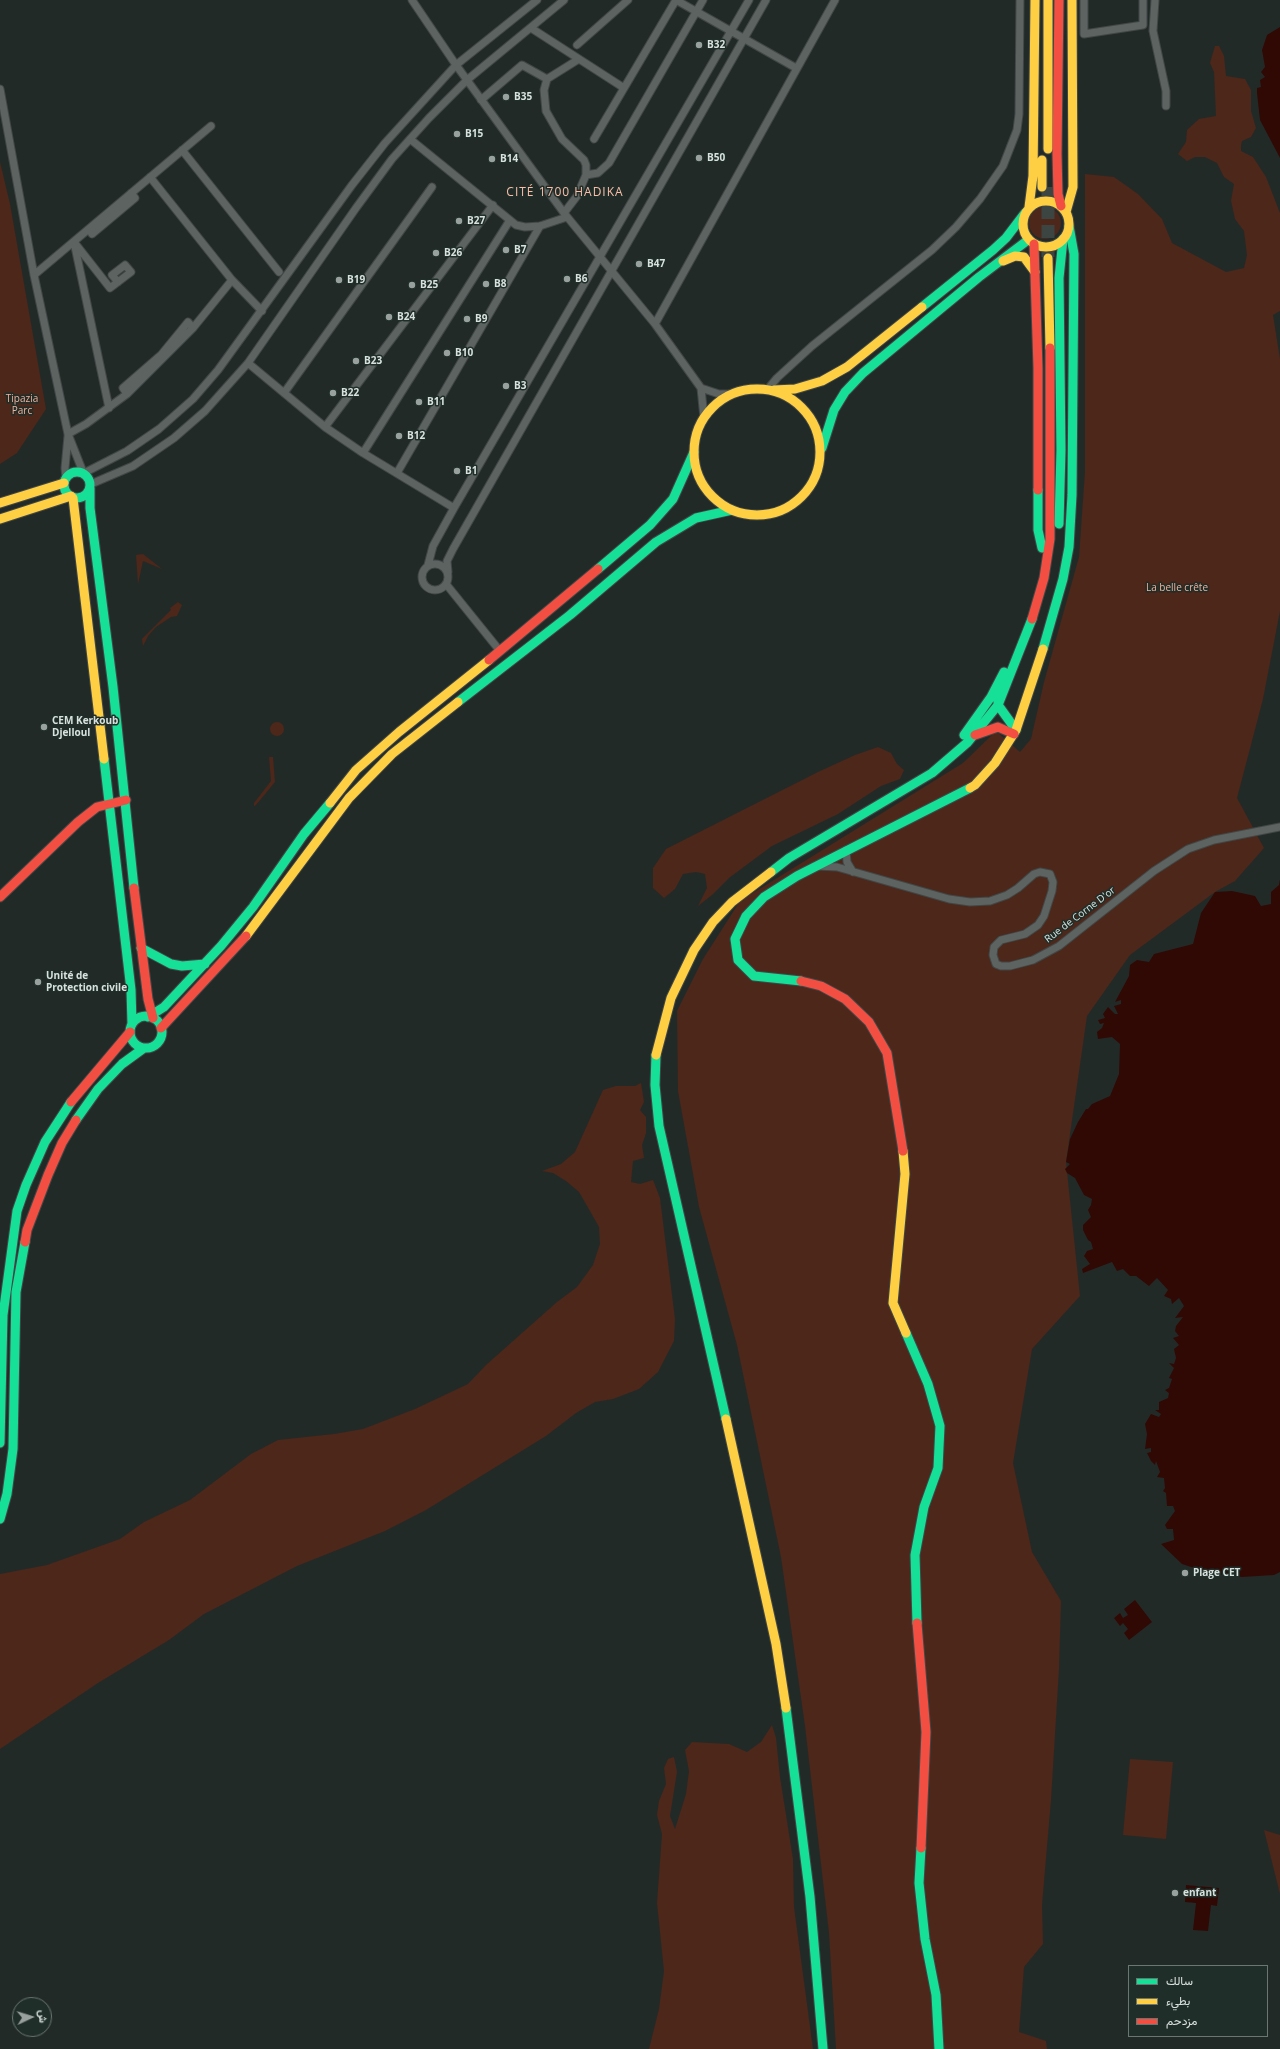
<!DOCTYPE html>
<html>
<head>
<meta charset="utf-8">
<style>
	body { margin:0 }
	#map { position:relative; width:1280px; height:2049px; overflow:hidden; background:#222a28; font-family:"Open Sans",Vazirmatn,sans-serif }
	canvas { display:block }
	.legend { position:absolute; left:1128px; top:1965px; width:140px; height:72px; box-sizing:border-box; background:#1f2e29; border:1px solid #697671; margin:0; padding:5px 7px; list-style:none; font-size:12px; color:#d8e1de }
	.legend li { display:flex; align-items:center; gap:8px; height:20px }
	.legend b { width:20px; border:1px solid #697671 }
	.north { position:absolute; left:12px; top:1997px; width:40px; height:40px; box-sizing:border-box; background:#1f2e29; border:1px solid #697671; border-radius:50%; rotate:86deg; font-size:11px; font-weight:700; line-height:16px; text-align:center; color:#d8e1de }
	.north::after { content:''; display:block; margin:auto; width:14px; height:18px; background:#98a19e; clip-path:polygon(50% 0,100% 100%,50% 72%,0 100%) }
</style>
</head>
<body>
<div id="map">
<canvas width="1280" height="2049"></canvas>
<ul class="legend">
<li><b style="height:5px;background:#16e098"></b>سالك</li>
<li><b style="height:5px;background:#ffcf43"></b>بطيء</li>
<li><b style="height:5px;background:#f24e42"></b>مزدحم</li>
</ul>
<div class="north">ش</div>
</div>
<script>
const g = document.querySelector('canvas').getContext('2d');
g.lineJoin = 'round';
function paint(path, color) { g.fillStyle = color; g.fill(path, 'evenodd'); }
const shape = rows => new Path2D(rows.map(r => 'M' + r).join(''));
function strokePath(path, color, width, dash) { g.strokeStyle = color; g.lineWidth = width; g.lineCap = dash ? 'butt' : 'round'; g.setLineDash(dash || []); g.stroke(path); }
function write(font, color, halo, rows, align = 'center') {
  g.font = font + ' "Open Sans",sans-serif'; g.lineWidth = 3; g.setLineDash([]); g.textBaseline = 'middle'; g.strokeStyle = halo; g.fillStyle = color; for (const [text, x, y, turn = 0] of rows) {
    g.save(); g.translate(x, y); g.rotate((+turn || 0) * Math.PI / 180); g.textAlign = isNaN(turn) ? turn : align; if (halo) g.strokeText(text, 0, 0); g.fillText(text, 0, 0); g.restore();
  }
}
paint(shape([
	[1215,46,1219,46,1224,56,1226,76,1245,79,1251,90,1251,111,1256,128,1251,137,1242,141,1241,145,1241,151,1253,157,1266,177,1280,213,1280,311,1273,315,1280,359,1280,611,1263,699,1237,798,1264,848,1235,881,1215,892,1130,955,1087,1016,1066,1162,1080,1296,1032,1349,1013,1463,1032,1552,1061,1601,1059,1669,1051,1800,1042,1905,1043,1944,1024,1967,1019,2032,1046,2041,1047,2049,836,2049,829,1933,805,1726,781,1557,737,1345,699,1207,678,1091,677,1011,703,959,740,901,963,763,996,731,1020,752,1031,739,1044,682,1079,557,1085,472,1085,174,1114,177,1138,194,1162,219,1172,243,1226,272,1244,268,1247,255,1244,231,1235,219,1231,201,1234,184,1224,177,1217,163,1205,157,1195,157,1187,161,1178,154,1186,142,1187,130,1199,119,1216,116,1214,72,1210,63],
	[0,162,10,204,46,409,17,453,0,464],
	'1029 223a16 16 0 1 1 32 0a16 16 0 1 1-32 0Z',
	[143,554,162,569,143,561,138,584,136,555],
	[178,602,182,605,177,616,171,617,156,627,148,636,143,646,142,639,171,610,170,608],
	'270 729a7 7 0 1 1 14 0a7 7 0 1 1-14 0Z',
	[878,747,891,753,897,764,904,770,900,779,881,786,838,814,772,846,729,878,712,895,698,906,707,888,705,874,696,872,683,874,675,889,664,898,653,888,653,868,666,849,818,772,855,755],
	[269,757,273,757,275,782,256,805,254,806,254,803,271,781],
	[641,1083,644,1102,640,1110,646,1117,646,1133,642,1145,644,1158,633,1161,631,1182,640,1184,653,1180,660,1198,675,1319,674,1341,658,1372,639,1389,613,1399,595,1402,576,1413,546,1436,426,1510,385,1531,297,1566,204,1614,169,1640,98,1683,0,1749,0,1574,47,1565,120,1539,144,1522,190,1500,251,1454,278,1440,334,1434,363,1429,415,1409,468,1384,486,1365,557,1302,577,1287,593,1265,600,1244,599,1227,590,1211,579,1192,566,1181,553,1173,542,1171,561,1164,575,1152,603,1090,616,1086,635,1086],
	[772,1725,776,1738,780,1777,793,1859,794,1907,813,2049,649,2049,659,2009,664,1971,657,1903,662,1834,657,1815,659,1801,666,1784,664,1768,668,1759,674,1757,677,1772,670,1816,675,1829,686,1794,689,1771,685,1750,692,1742,729,1744,747,1752,761,1742],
	[1130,1759,1173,1762,1166,1839,1123,1835],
	[1264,1830,1280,1835,1280,1894]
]), '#4c271a');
paint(shape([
	[1280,27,1280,158,1260,120,1257,93,1257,88,1261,87,1260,80,1265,77,1261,72,1265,67,1262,50,1267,35],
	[1280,879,1280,1572,1274,1575,1242,1577,1209,1573,1182,1564,1161,1544,1174,1540,1173,1529,1167,1529,1165,1525,1175,1511,1173,1506,1167,1506,1166,1493,1163,1491,1165,1488,1164,1478,1157,1477,1160,1472,1156,1461,1155,1465,1151,1461,1147,1453,1151,1452,1151,1448,1145,1449,1147,1434,1145,1424,1151,1414,1159,1417,1161,1414,1155,1410,1159,1410,1159,1402,1168,1398,1169,1393,1165,1390,1169,1388,1172,1379,1169,1378,1174,1368,1169,1363,1174,1364,1176,1358,1174,1349,1179,1345,1173,1338,1179,1336,1175,1331,1176,1326,1183,1317,1175,1318,1184,1306,1179,1298,1172,1304,1171,1299,1164,1296,1168,1290,1157,1278,1149,1286,1136,1276,1130,1276,1123,1269,1117,1271,1112,1262,1083,1273,1082,1269,1090,1264,1084,1256,1087,1251,1093,1249,1091,1242,1088,1240,1083,1230,1083,1225,1091,1217,1088,1210,1091,1205,1092,1199,1084,1195,1075,1178,1067,1173,1065,1169,1070,1164,1066,1162,1070,1139,1078,1122,1086,1109,1088,1109,1092,1104,1110,1096,1119,1074,1120,1044,1112,1037,1098,1039,1097,1032,1102,1028,1104,1023,1100,1024,1098,1020,1105,1018,1103,1014,1108,1007,1115,1014,1118,1014,1114,1006,1121,1004,1121,1000,1115,1002,1129,976,1130,965,1137,960,1149,962,1154,954,1193,944,1201,913,1215,892,1232,891,1255,896,1261,906,1271,904,1271,892,1279,885],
	[1135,1600,1152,1622,1129,1640,1124,1633,1128,1629,1123,1623,1120,1626,1114,1618,1120,1613,1123,1618,1128,1615,1124,1609],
	[1186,1885,1219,1888,1217,1906,1211,1905,1208,1931,1193,1930,1196,1903,1185,1902]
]), '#310904');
strokePath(shape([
	[1048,187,1048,258]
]), '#3d4543', 13, [13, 6]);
const street = shape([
	[412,0,456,65,564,213,655,324,701,388,704,418],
	[676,0,796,68],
	[1084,0,1084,34,1143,25,1143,0],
	[1155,0,1153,31,1166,91,1166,106],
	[531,28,624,88],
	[577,45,628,0],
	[0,89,34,275,68,434,83,472],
	[481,100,522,65,547,79],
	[410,139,516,225,525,227,540,226,567,217],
	[594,139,676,0],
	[182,150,279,272],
	[586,175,598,173,609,163,703,0],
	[150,177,232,280,262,311],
	[564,213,577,196,586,175,586,165,584,160,562,139,546,111,544,90,547,79,579,59],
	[89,229,92,234,135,198,131,193],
	[34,275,211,126],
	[655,324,835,0],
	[248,363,325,427,363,453,454,508],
	[701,388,719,394,731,394],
	[767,390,777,378,812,346,932,250,956,227,980,199,1003,166,1017,130,1019,114,1020,0],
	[284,393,432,187],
	[127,394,123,388,161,355,188,322,193,328],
	[109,408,74,242,110,288,131,272,125,265,112,275,118,282],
	[325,427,493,205],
	[68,434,86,424,127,394,193,328,232,280],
	[363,453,510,220],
	[84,473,127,451,159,429,193,399,218,370,352,185,385,143,456,65,537,0],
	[397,473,540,226],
	[66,478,65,468,68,436],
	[91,484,133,466,174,438,205,411,248,363,356,208,392,159,429,118,467,80,564,0],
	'422 577a13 13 0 1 1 26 0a13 13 0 1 1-26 0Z',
	[428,565,433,546,454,508,749,0],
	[448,572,447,561,453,549,766,0],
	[446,584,500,651],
	[846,850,847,862,853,872],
	[817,866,837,867,949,899,970,902,990,901,1007,895,1018,888,1034,874,1040,872,1050,874,1053,882,1052,891,1044,916,1038,925,1025,934,1001,940,994,947,993,955,996,964,1001,966,1010,966,1033,960,1059,946,1154,871,1188,849,1214,840,1280,827]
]);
const fast = shape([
	[922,307,993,250,1006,238,1025,213],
	[822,448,834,410,845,392,863,373,979,277,1028,240],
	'64 485a13 13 0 1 1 26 0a13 13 0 1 1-26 0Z',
	[90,488,90,508,113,687,134,888],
	[1038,490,1038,530,1042,548],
	[1059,524,1061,450,1059,278,1063,239],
	[598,569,650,525,673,499,694,452],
	[1043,649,1063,579,1069,547,1072,495,1074,254,1069,226],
	[998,697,998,705,1016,730],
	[458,702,570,615,656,542,696,518,732,510],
	[964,735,991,697,1004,672],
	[104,759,131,990,132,1024],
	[771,872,789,858,932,773,968,742,998,705,1032,619],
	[141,948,171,964,182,966,205,964],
	[801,981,754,976,738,960,735,939,746,916,764,897,797,876,970,788],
	'130 1032a16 16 0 1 1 32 0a16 16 0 1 1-32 0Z',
	[148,1017,164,1007,221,946,253,907,304,834,330,803],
	[656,1055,655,1085,659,1126,726,1419],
	[76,1120,98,1089,122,1064,144,1048],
	[906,1333,928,1384,940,1426,938,1468,924,1507,915,1555,917,1623],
	[0,1443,3,1315,17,1211,26,1185,45,1142,71,1102],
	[0,1519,7,1494,13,1449,16,1292,25,1242],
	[786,1708,810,1897,823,2049],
	[921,1848,919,1883,925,1939,936,1995,939,2049]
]);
const slow = shape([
	[1048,0,1048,149],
	[1042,160,1042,187],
	'1023 224a23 23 0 1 1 46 0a23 23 0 1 1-46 0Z',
	[1029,207,1033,176,1035,0],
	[1066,212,1073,187,1072,0],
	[1048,258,1050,348],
	[1003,261,1015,256,1024,257,1035,272],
	'694 452a63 63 0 1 1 126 0a63 63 0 1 1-126 0Z',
	[774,390,795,389,822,381,847,367,922,307],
	[73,498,104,759],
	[0,503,64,483],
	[0,519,71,496],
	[970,788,975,785,995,763,1016,730,1043,649],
	[330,803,356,770,399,732,489,660],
	[246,936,349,798,392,754,458,702],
	[656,1055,671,998,694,950,713,922,732,902,771,872],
	[903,1151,905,1174,893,1303,906,1333],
	[726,1419,776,1644,786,1708]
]);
const jam = shape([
	[1059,0,1057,154,1058,194,1061,206],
	[1034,244,1038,368,1038,490],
	[1032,619,1044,578,1050,539,1050,348],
	[489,660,598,569],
	[975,735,998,727,1014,734],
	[134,888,148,999,153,1018],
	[0,897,78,822,97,807,126,800],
	[801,981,821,986,845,999,869,1022,887,1053,903,1151],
	[161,1028,246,936],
	[71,1102,130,1032],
	[25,1242,27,1230,48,1175,62,1143,76,1120],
	[917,1623,926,1732,921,1848]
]);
strokePath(street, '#414746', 9);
strokePath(fast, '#414746', 11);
strokePath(slow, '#414746', 11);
strokePath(jam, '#414746', 11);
strokePath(street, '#5d6361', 7);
strokePath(fast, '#16e098', 9);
strokePath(slow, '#ffcf43', 9);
strokePath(jam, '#f24e42', 9);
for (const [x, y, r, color] of [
	[699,45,4,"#98a19e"],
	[506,97,4,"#98a19e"],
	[457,134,4,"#98a19e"],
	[699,158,4,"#98a19e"],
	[492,159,4,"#98a19e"],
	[459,221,4,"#98a19e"],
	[506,250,4,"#98a19e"],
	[436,253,4,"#98a19e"],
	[639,264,4,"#98a19e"],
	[567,279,4,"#98a19e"],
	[339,280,4,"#98a19e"],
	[486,284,4,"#98a19e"],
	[412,285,4,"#98a19e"],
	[389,317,4,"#98a19e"],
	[467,319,4,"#98a19e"],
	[447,353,4,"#98a19e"],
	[356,361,4,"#98a19e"],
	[506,386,4,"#98a19e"],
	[333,393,4,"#98a19e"],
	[419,402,4,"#98a19e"],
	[399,436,4,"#98a19e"],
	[457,471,4,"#98a19e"],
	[44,727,4,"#98a19e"],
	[38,982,4,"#98a19e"],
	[1185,1573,4,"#98a19e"],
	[1175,1893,4,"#98a19e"]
]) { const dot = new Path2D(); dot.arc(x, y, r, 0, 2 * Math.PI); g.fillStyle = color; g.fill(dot); strokePath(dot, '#1f2e29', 1.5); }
write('bold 10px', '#d8e1de', '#1f2e29', [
	["B32",707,45],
	["B35",514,97],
	["B15",465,134],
	["B50",707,158],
	["B14",500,159],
	["B27",467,221],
	["B7",514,250],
	["B26",444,253],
	["B47",647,264],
	["B6",575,279],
	["B19",347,280],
	["B8",494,284],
	["B25",420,285],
	["B24",397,317],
	["B9",475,319],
	["B10",455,353],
	["B23",364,361],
	["B3",514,386],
	["B22",341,393],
	["B11",427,402],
	["B12",407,436],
	["B1",465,471],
	["CEM Kerkoub",52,721],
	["Djelloul",52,733],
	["Unité de",46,976],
	["Protection civile",46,988],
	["Plage CET",1193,1573],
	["enfant",1183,1893]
], 'left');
write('10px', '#f5b19c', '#1f2e29', [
	["Tipazia",22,399],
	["Parc",22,411],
	["La belle crête",1177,588]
]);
write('10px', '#d8e1de', '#1f2e29', [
	["Rue de Corne D'or",1080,915,-37]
]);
g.letterSpacing = '1px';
write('12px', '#fcbca8', '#1f2e29', [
	["CITÉ 1700 HADIKA",565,193]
]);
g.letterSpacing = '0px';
</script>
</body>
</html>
